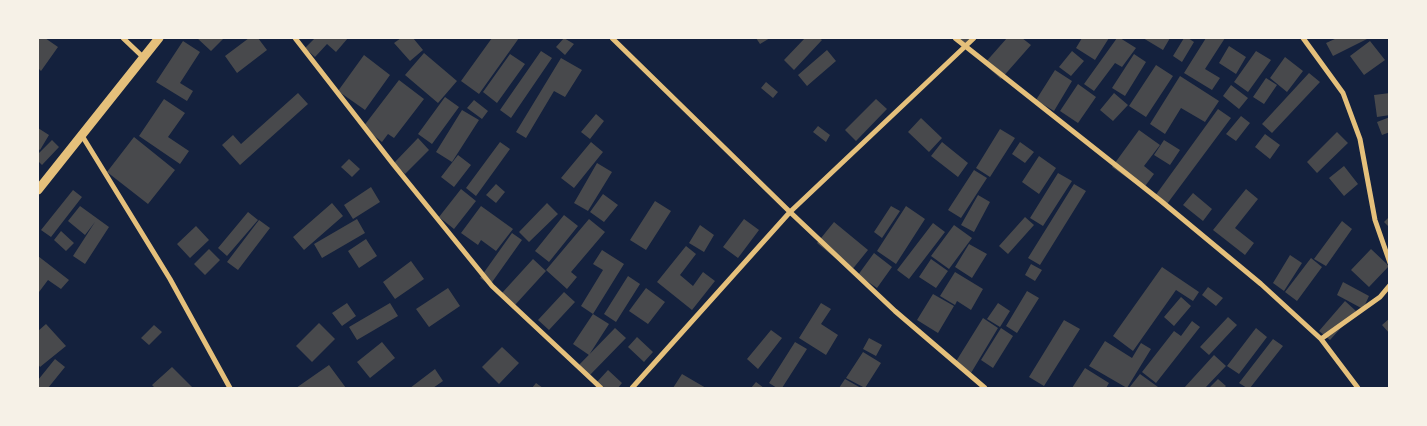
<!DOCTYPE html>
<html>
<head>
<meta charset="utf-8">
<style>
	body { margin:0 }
	#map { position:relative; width:1427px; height:426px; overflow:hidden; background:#14213d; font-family:Manrope,sans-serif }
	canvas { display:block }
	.frame { position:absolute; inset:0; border:39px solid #f6f1e7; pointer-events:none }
</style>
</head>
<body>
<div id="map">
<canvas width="1427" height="426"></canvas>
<div class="frame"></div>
</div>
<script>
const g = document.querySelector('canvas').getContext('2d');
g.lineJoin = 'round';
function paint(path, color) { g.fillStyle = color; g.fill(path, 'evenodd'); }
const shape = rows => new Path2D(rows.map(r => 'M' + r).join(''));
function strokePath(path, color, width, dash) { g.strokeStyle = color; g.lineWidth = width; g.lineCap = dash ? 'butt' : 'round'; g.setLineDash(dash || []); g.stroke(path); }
paint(shape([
	[38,38,45,38,58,47,41,71,38,68],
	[197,38,224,38,211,51],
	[249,38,258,38,267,50,237,73,225,56],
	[315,38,348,38,336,52,327,44,315,57,305,48],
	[401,38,413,38,423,50,410,61,394,43],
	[492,38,519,38,479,94,461,81],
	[564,38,574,44,565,55,556,47],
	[756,38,770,38,760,44],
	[805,38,819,38,822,40,794,70,784,60],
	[953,38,973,38,965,47],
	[1007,38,1022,38,1031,45,1001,79,984,64],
	[1082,38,1109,38,1095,60,1076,48],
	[1117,38,1120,38,1136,48,1122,67,1115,63,1094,91,1084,84],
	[1143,38,1170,38,1163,50],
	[1184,38,1188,38,1194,42,1182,62,1173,56],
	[1206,38,1225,38,1205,69,1220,78,1212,90,1184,73],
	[1337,38,1369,38,1333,56,1326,43],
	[183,41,200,52,180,83,193,91,187,101,156,82],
	[1370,41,1385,60,1364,75,1350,56],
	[1229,46,1246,57,1236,74,1219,63],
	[827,50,836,61,807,86,798,75],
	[541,51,552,58,511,118,500,110],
	[1072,51,1084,61,1071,76,1059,67],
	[1256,51,1271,60,1248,92,1234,82],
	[424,53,457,81,438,103,405,75],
	[510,54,525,64,497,103,483,92],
	[1134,54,1146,62,1125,96,1112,88],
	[364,55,390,75,365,110,338,91],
	[1285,57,1303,71,1287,92,1270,78],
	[561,58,582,70,565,97,554,91,526,138,516,132],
	[1156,65,1173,76,1146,117,1129,106],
	[1055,70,1072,81,1054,111,1036,100],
	[1309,73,1320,82,1272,133,1262,124],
	[1180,76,1219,101,1205,122,1181,108,1165,134,1150,124],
	[1266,78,1277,85,1264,104,1253,97],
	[399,80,424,99,394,138,388,134,382,142,363,127],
	[766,82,778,92,773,98,761,88],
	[1078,84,1096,97,1078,123,1060,111],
	[1231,85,1248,98,1239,109,1223,96],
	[298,93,308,104,240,165,222,145,233,135,241,144],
	[1114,93,1128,105,1113,121,1100,110],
	[1390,93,1390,115,1377,117,1374,95],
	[445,97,459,107,432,144,418,134],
	[164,99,185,113,168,137,189,151,180,164,139,136],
	[876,99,887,109,856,141,845,130],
	[474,100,488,111,482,119,467,108],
	[1218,109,1231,118,1167,204,1155,196],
	[462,110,479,120,452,162,436,152],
	[596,114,604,121,590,139,581,132],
	[1241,116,1250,123,1236,141,1226,134],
	[1390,117,1390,132,1382,135,1377,122],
	[921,118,942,138,929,152,908,132],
	[818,126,830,135,826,142,813,132],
	[38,128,49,135,40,150,38,149],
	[1000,129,1015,138,990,177,976,168],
	[1139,130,1160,145,1144,166,1154,174,1143,189,1112,167],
	[1337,132,1348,143,1317,173,1307,162],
	[1265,134,1280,145,1270,159,1255,147],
	[134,137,175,170,148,204,107,172],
	[418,138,429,150,405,174,394,163],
	[52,140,59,147,42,165,38,161,38,154],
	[1164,140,1180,150,1170,165,1154,155],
	[500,142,510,149,476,196,466,188],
	[591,142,603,152,574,188,561,178],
	[942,142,968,163,958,177,931,156],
	[1020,142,1034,152,1025,163,1012,154],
	[458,155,471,165,454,187,441,177],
	[1039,156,1056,168,1039,194,1022,182],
	[349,159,360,169,352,177,341,167],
	[597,163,612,172,588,211,574,203],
	[1344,166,1358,184,1344,196,1329,178],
	[974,170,987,178,961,218,948,210],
	[1058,173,1072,181,1043,226,1030,218],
	[496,184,505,192,496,203,486,195],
	[1074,184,1086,191,1040,265,1028,258],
	[371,187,380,202,353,219,344,205],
	[461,189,476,201,454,229,439,217],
	[1246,189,1258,199,1235,228,1254,243,1245,255,1213,230],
	[73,190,82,197,51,237,41,230],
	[1193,193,1212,209,1203,221,1183,205],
	[603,194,618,205,604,222,590,212],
	[978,195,990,202,974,232,961,225],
	[655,201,671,211,646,250,630,240],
	[332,203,343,216,304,250,293,237],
	[547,203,558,214,529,242,519,232],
	[80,206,109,227,85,264,73,256,95,222,85,235,68,221],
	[481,206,513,229,496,251,481,240,478,245,461,233],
	[891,206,900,211,882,238,874,232],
	[906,206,925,219,896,264,877,251],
	[248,212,258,220,227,256,218,248],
	[564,215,578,226,549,262,535,251],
	[1390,216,1390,228,1384,222],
	[1025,217,1034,225,1008,254,999,246],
	[357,219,365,233,322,258,314,244],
	[589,219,605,232,571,272,577,277,567,289,546,270],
	[744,219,759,230,738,258,723,247],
	[259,220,270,228,238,270,227,262],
	[1342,221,1352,229,1326,266,1314,259],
	[834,222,868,250,851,271,817,243],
	[933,223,945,232,909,279,897,270],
	[700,225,714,235,704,252,689,243],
	[954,225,972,238,949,269,931,256],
	[196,226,209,240,190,258,177,244],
	[61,231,74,243,66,251,54,240],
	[512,233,522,240,490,285,480,278],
	[366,239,377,256,359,268,348,251],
	[969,244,987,254,972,278,955,267],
	[686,246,696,254,680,275,693,286,703,272,715,281,692,310,657,282],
	[209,249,220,260,205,275,194,264],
	[1371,249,1389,266,1369,287,1351,270],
	[602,250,624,264,593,314,581,306,603,270,593,264],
	[874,253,892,267,877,288,858,275],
	[1290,255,1302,263,1284,291,1273,283],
	[38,256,69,280,61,289,48,280,39,292,38,290],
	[1311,258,1322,267,1297,301,1285,292],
	[533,259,546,271,515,305,502,293],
	[931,259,948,271,936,288,919,277],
	[411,261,424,279,395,299,383,282],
	[1031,264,1042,270,1035,281,1025,275],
	[1162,267,1199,292,1193,301,1176,290,1133,351,1113,336],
	[955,272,983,289,971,310,957,301,955,305,940,296],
	[628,276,640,284,616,322,604,314],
	[1343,282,1369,296,1363,309,1337,295],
	[1208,287,1223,298,1216,306,1202,295],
	[448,288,460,306,429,327,416,309],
	[646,288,665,302,648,324,629,311],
	[1027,291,1039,298,1017,333,1006,326],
	[564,292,575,302,549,330,538,320],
	[933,294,954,306,938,333,917,320],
	[1181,297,1191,306,1174,326,1164,317],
	[1345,301,1356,311,1330,340,1319,331],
	[347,303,356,316,342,326,332,313],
	[390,303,398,316,357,340,349,327],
	[821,303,831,309,821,324,838,335,826,355,799,338],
	[998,303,1010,311,1000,327,987,319],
	[593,314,609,324,589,355,573,344],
	[1228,317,1237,325,1209,355,1200,347],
	[983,318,998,328,971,373,955,363],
	[1390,318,1390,334,1382,325],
	[1064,320,1080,329,1044,386,1029,377],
	[1192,321,1200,327,1156,383,1142,372,1174,331,1181,336],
	[319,323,335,339,312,362,296,346],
	[46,324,66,346,40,367,38,364,38,331],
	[154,325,162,332,149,345,141,338],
	[615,328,626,338,589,376,578,366],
	[1001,328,1013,336,993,368,981,360],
	[1256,328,1267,337,1239,374,1227,366],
	[771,330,782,338,758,369,747,359],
	[637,337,653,352,644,362,628,347],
	[869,338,882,345,876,356,863,349],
	[1273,339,1283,346,1250,388,1247,388,1239,383],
	[1105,341,1132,358,1141,343,1151,349,1127,388,1089,366],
	[382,342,395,358,370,378,357,362],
	[795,342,807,349,782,388,777,388,769,383],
	[502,347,519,363,499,384,482,367],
	[863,352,881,363,865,388,846,378],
	[1214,355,1226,366,1205,388,1184,388],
	[55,359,65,367,48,388,38,388,38,380],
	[329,365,346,388,296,388],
	[172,367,193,388,155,388,152,385],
	[1085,368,1109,383,1106,388,1072,388],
	[435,369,443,381,433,388,410,388],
	[608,370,622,383,618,388,604,388,597,382],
	[682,374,706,388,673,388],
	[1140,374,1158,387,1157,388,1129,388],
	[845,379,861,388,839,388],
	[1218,379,1226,386,1224,388,1209,388],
	[756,382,764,388,751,388],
	[536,383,543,388,532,388]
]), '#48494c');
strokePath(shape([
	[123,38,144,58],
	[295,38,393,164,492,286,601,388],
	[612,38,790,212,895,311,985,388],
	[955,38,1161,201,1261,284,1321,339,1358,388],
	[1303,38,1343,93,1360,139,1375,220,1390,263],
	[81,134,170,279,230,388],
	[1321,339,1380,297,1390,285],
	[632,388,790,212,974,38]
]), '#e5c07b', 5);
strokePath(shape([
	[38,190,159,38]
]), '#e5c07b', 9);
</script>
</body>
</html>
